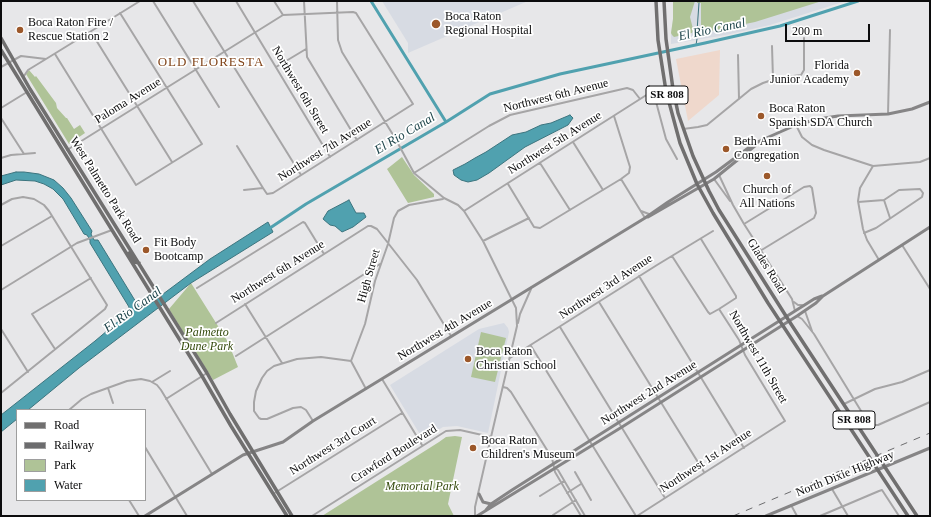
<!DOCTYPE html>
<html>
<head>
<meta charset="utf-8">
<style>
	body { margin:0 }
	#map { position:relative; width:931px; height:517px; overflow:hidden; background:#e7e7e9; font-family:Georgia,serif }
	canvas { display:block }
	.frame { position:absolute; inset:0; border:2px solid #0c0c0d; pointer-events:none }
	.legend { position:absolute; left:16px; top:409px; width:130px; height:92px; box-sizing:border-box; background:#fff; border:1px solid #9e9e9e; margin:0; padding:5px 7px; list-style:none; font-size:12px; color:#0c0c0d }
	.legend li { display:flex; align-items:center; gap:8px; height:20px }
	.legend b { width:20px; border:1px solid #9e9e9e }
	.scale { position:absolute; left:785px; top:24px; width:85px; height:18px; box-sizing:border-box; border:2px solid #0c0c0d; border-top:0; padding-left:5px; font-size:12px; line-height:14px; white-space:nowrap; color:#0c0c0d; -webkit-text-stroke:3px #fff; paint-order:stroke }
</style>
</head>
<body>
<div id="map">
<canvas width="931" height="517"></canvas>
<div class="frame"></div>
<ul class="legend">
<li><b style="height:5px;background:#706f6f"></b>Road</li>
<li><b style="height:5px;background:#6c6c6e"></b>Railway</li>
<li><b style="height:11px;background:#afc397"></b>Park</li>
<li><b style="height:11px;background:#50a1af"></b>Water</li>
</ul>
<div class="scale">200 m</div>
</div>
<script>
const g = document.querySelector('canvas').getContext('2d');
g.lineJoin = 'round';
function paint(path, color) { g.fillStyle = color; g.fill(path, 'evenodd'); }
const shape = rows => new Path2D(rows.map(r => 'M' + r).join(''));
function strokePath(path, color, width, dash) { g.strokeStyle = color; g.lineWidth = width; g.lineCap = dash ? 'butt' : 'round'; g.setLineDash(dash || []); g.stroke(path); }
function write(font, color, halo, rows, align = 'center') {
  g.font = font + ' Georgia,serif'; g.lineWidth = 3.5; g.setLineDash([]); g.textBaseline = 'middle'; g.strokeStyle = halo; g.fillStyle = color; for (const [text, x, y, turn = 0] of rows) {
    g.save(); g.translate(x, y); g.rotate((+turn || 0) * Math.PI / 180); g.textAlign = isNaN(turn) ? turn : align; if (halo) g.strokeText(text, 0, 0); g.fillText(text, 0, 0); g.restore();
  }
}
paint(shape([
	[720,50,719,95,688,121,676,59]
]), '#efd8cc');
paint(shape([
	[382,1,528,1,408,53,408,43],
	[673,1,846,1,770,25,726,35,671,44,671,33,673,19],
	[504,323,508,328,509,332,488,433,457,426,443,427,425,438,421,436,390,385,479,329]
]), '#d7dbe3');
paint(shape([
	[673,1,695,1,690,17,693,29,692,33,674,37,672,35,671,33,673,19],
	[697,1,822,1,755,22,701,33,701,3,697,3],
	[29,70,35,77,36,76,56,103,57,108,66,118,67,118,74,129,80,125,85,133,69,144,26,74],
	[402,157,414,175,434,194,434,197,408,203,387,169],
	[191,283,228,342,238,367,213,380,169,309],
	[481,332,506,338,495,382,471,377],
	[455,436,462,437,448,504,454,516,322,516,439,442,446,437]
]), '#afc397');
const water = shape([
	[570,115,573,118,568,125,525,147,489,173,477,180,468,182,461,180,454,175,453,170,465,164,475,158,486,152,512,135,526,132,541,125,551,123,570,115],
	[16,172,24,172,39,174,54,180,63,188,71,198,92,231,91,234,94,240,98,240,139,307,142,308,147,306,210,259,268,222,273,232,191,283,79,368,28,410,17,410,17,419,1,432,1,415,95,341,127,314,129,311,129,307,90,243,90,240,87,235,84,234,63,199,53,189,44,184,35,181,16,180,1,185,1,176,16,172],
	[349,200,356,213,364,213,366,217,353,227,342,232,335,226,330,225,323,219,328,211,349,200]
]);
paint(water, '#50a1af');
strokePath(water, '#3c747e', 1);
strokePath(shape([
	[697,31,699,3],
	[696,45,697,39]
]), '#3c747e', 1);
strokePath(shape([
	[371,1,446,122],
	[267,230,306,204,446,122,490,94,560,74,705,43,780,26,858,1]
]), '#50a1af', 3);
strokePath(shape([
	[153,1,219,107],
	[193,1,301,175],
	[236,1,330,157],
	[274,1,283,15],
	[304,1,307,57,357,140],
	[337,1,338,40,342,52,395,138,414,173,444,198,458,205,464,211,483,241,516,308,517,326,491,437,475,507,475,516],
	[91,32,172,162],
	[772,46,773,79],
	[55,54,136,185,202,144,120,13],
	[738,55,739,99],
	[1,67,21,56,46,59,140,1],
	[276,67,306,49],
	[24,76,28,70,46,59],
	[1,108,27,92],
	[888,114,890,30],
	[1,118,24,154],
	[796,125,802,137,812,145,824,150,873,166,920,162,930,158],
	[683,129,698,127,707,125,751,89,763,83,778,78,801,75,804,70,804,38],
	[573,142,603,190],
	[237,146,263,188],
	[67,150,283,15,353,12,356,13,413,104,273,193,267,194,263,188,244,190],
	[1,158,11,155,35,153],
	[540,163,570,210],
	[873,166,860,188,858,201,863,229,867,240,879,260],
	[414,173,489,126,510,115,627,88,633,90,640,99],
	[719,175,733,205,744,224,792,299,795,311],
	[621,179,645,218],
	[714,179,730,201],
	[508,184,534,227,540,228,621,179,629,173,630,167,614,116],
	[884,200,890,218],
	[858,202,884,200,899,190,920,189,923,193,922,197,876,228,864,233],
	[1,205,12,199,23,197,34,199,44,205,49,211,107,305,105,309,1,393],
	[464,211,648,94,654,96,655,98,666,139,677,159],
	[641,211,649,214],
	[744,224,804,187,810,186,812,188,816,213,814,218,760,251],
	[483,241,529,218],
	[902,245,930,289],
	[1,246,52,216],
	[672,256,708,312,710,314,719,309,736,298,736,296,701,239],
	[639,276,744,448],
	[197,288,303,222,305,223,324,254],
	[1,290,77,243,112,230],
	[599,302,704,472],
	[794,302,798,305,802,305],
	[245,304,282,363],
	[805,311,812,331],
	[797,316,802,319,814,334,869,424,873,425,878,425,930,402],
	[216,323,368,226,371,226,377,229,417,280,451,336],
	[518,323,520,314,531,289],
	[560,327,665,498],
	[1,329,28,372],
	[531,346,636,516],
	[55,349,32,314,91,278],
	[236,356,380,264],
	[510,358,657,265,713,231],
	[382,379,422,445],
	[152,382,170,371],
	[503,387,507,388,511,392,552,458,555,472,581,516],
	[108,388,113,403],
	[366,389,351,361,365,324,375,281,388,244,394,218,398,211,409,205,443,199],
	[166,399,207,373],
	[844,404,875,389,902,382,930,370],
	[69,410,82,399,91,394,127,381,141,379,150,381,157,385,161,390,212,474],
	[313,421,306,410,301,407,293,408,267,419,261,419,259,418,254,411,254,402,256,391,262,378,267,371,274,366,297,359,321,357,351,361],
	[145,447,187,516],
	[555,468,558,470,585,516],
	[575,472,591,500],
	[832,489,848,516],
	[567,493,581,484],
	[273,494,402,413],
	[540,496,564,481],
	[129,500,139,516],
	[791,505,797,516],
	[553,515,576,500],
	[312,516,446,431,460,430,491,437],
	[637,516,785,421,745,355,739,340,719,309],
	[820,516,879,491,882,490,899,516]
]), '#a6a5a6', 2);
strokePath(shape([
	[648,217,714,179,761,141],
	[479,494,483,502,491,504],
	[486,510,491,504,512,490,814,299,822,296],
	[145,516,243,455,283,442,313,421,645,218,668,202,716,172,755,143,796,125,818,119,838,116,888,114,912,109,930,102],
	[477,516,622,427,797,316,816,303,823,296,930,227],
	[766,516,930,448]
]), '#868586', 3);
strokePath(shape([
	[656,1,658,40,666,91,680,143,697,184,713,213,768,303,908,516],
	[664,1,666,39,673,89,678,113,693,156,709,191,719,210,791,324,917,516],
	[1,38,30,89,207,373,230,414,292,516],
	[1,50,202,376,231,426,287,516],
	[129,253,135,262,139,263]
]), '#706f6f', 3.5);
strokePath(shape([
	[733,516,930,433]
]), '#6c6c6e', 1, [7, 7]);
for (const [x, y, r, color] of [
	[436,24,5,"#9c582a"],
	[20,30,4,"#9c582a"],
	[857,73,4,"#9c582a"],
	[761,116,4,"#9c582a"],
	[726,149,4,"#9c582a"],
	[767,176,4,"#9c582a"],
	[146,250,4,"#9c582a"],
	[468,359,4,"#9c582a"],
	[473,448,4,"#9c582a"]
]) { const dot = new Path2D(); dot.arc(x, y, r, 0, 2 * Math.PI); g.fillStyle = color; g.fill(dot); strokePath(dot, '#fff', 1.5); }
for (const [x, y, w] of [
	[667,95,42],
	[854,420,42]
]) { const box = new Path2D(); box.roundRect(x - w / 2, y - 9, w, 18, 3); g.fillStyle = '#fff'; g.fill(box); strokePath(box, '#0c0c0d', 1); }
write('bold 11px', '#0c0c0d', null, [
	["SR 808",667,95],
	["SR 808",854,420]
]);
write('12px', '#0c0c0d', '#fff', [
	["Boca Raton",445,17],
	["Regional Hospital",445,31],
	["Boca Raton Fire /",28,23],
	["Rescue Station 2",28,37],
	["Florida",849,66,"right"],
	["Junior Academy",849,80,"right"],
	["Boca Raton",769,109],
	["Spanish SDA Church",769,123],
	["Beth Ami",734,142],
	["Congregation",734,156],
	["Church of",767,190,"center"],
	["All Nations",767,204,"center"],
	["Fit Body",154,243],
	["Bootcamp",154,257],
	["Boca Raton",476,352],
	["Christian School",476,366],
	["Boca Raton",481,441],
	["Children's Museum",481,455]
], 'left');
write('12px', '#0c0c0d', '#fff', [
	["Northwest 6th Street",300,90,59],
	["Northwest 6th Avenue",556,96,-14],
	["Paloma Avenue",128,101,-32],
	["Northwest 5th Avenue",555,143,-32],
	["Northwest 7th Avenue",325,150,-32],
	["West Palmetto Park Road",105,190,58],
	["Glades Road",766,266,58],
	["Northwest 6th Avenue",278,272,-32],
	["High Street",369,276,-74],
	["Northwest 3rd Avenue",606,287,-33],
	["Northwest 4th Avenue",445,330,-31],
	["Northwest 11th Street",758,357,60],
	["Northwest 2nd Avenue",649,393,-32],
	["Northwest 3rd Court",333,446,-32],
	["Crawford Boulevard",394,454,-32],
	["Northwest 1st Avenue",706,461,-33],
	["North Dixie Highway",845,474,-22]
]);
write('italic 12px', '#33490b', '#fff', [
	["Palmetto",207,333],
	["Dune Park",207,347],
	["Memorial Park",422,487]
]);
write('italic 13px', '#20464c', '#fff', [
	["El Rio Canal",712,30,-12],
	["El Rio Canal",405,134,-31],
	["El Rio Canal",133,310,-36]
]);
g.letterSpacing = '1px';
write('13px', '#804318', '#fff', [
	["OLD FLORESTA",211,63]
]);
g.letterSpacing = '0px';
</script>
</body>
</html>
